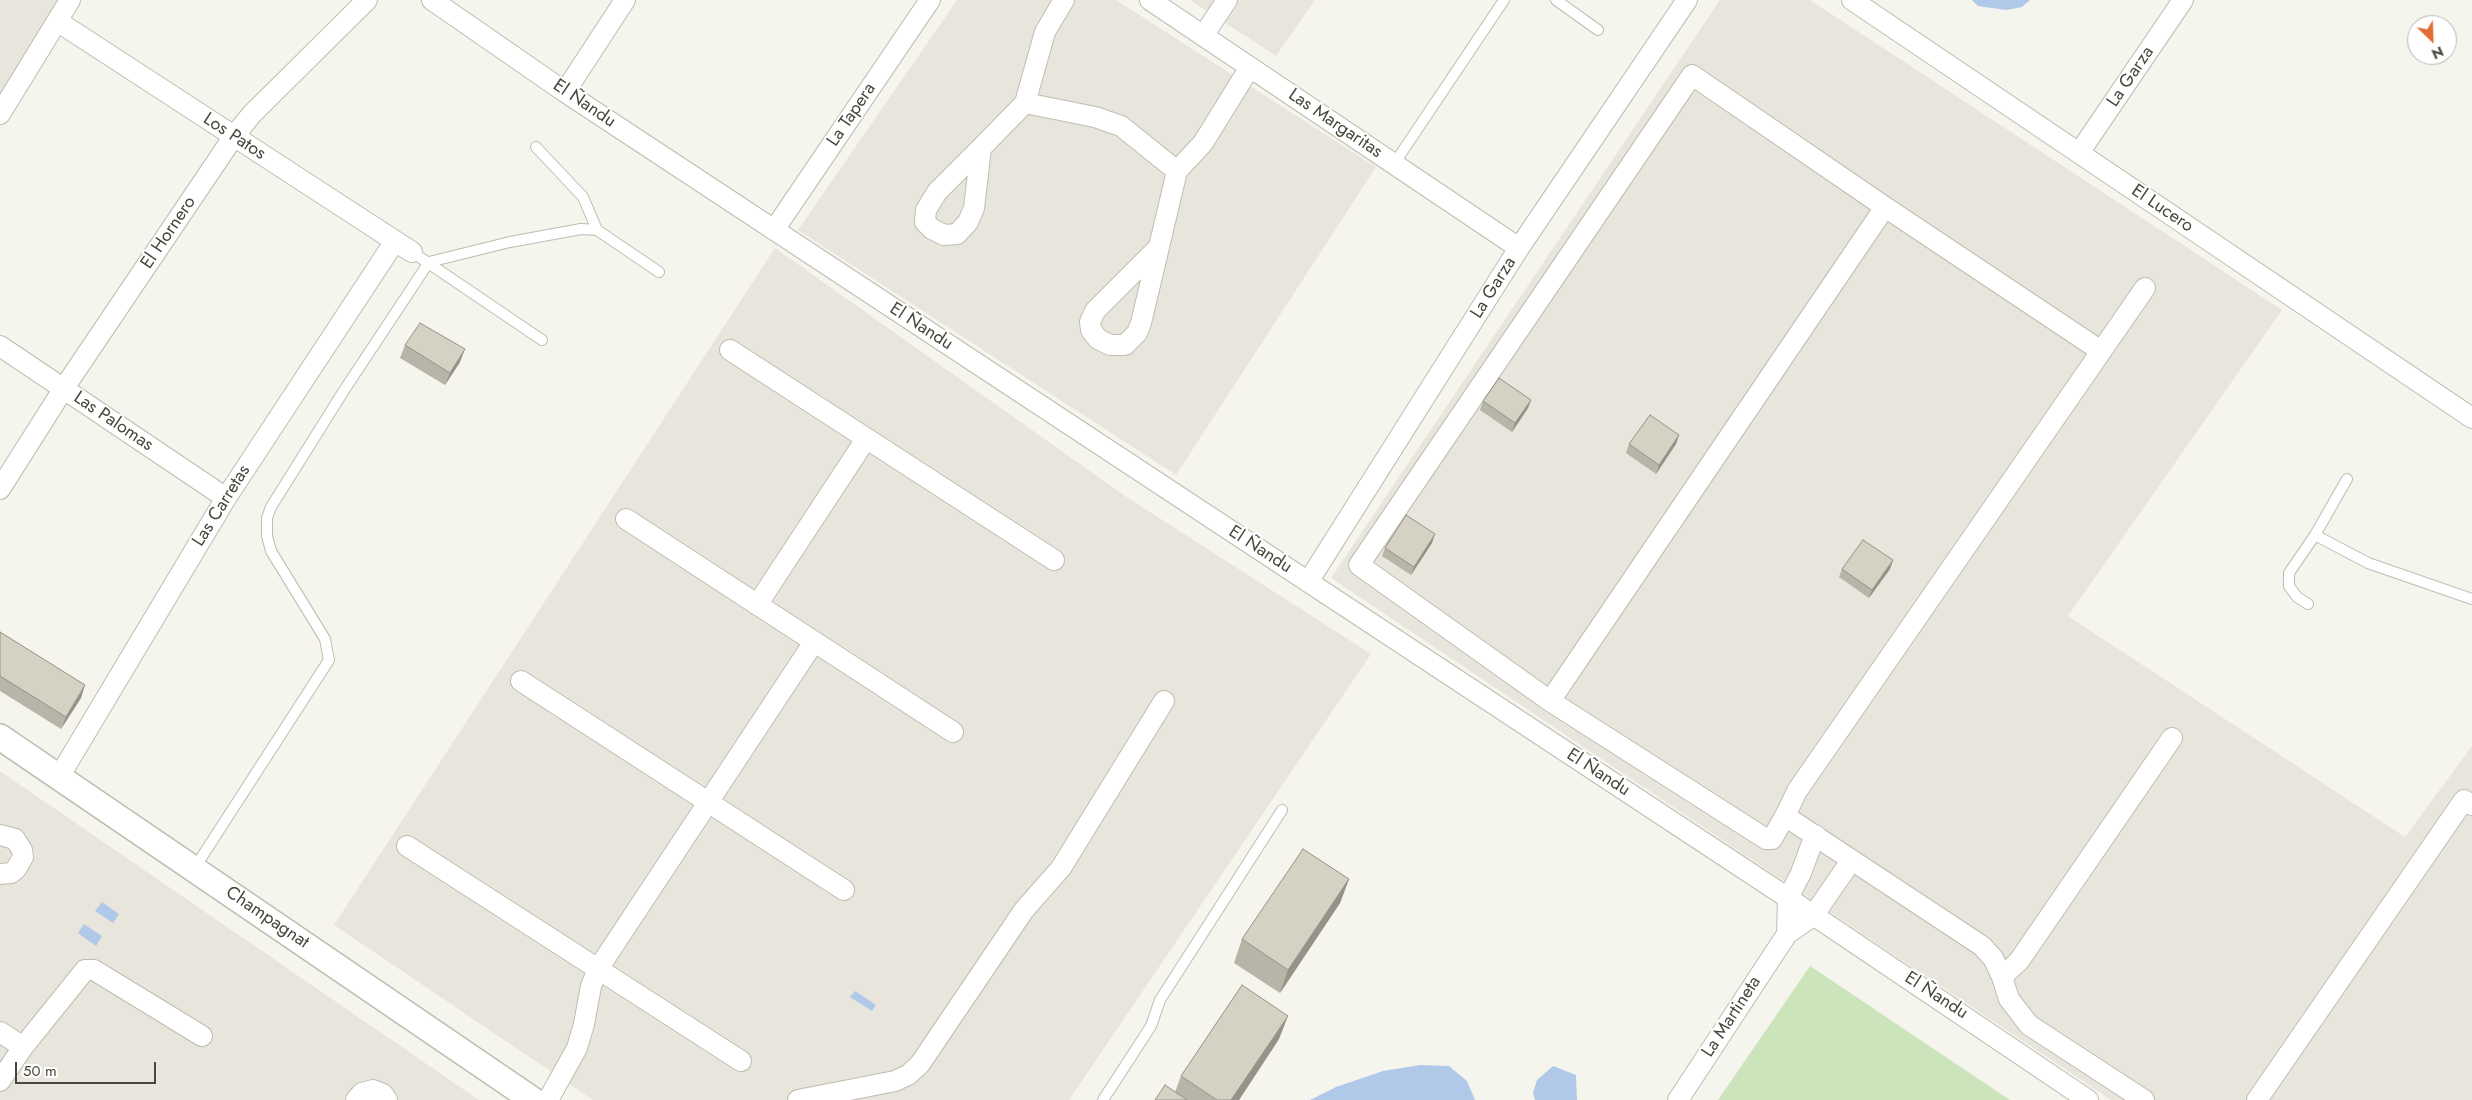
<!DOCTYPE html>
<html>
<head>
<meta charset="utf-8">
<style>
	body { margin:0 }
	#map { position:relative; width:2472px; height:1100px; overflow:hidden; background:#f5f4ed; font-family:Jost,sans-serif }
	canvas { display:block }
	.north { position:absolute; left:2407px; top:15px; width:50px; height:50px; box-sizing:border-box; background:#fff; border:1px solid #b6b5b1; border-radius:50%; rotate:156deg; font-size:14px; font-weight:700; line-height:20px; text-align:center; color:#49463b }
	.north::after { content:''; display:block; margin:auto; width:18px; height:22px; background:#e26d37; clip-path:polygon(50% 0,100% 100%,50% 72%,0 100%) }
	.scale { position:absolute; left:15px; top:1062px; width:141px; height:22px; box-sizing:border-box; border:2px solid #49463b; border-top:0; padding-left:6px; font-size:15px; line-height:18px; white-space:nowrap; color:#49463b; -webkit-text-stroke:4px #fff; paint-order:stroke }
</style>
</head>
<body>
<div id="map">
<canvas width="2472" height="1100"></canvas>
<div class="north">N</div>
<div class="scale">50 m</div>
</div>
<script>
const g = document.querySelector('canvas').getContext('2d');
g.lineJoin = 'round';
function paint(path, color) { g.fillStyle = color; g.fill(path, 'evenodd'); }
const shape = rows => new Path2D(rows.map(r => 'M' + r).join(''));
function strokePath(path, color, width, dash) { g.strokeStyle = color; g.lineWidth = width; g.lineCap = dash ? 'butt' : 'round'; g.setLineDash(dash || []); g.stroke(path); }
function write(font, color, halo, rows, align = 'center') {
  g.font = font + ' Jost,sans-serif'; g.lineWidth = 4; g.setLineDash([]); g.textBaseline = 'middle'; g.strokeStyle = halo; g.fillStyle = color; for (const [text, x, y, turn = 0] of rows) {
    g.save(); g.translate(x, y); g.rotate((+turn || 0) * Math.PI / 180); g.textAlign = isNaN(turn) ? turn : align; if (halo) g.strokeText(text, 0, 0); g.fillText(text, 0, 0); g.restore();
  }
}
paint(shape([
	[0,0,72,0,0,115],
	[957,0,1116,0,1376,167,1176,475,798,230],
	[1190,0,1315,0,1276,56],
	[1720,0,1810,0,2282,310,2068,616,2405,837,2472,746,2472,1100,2111,1100,1331,578],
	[775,248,1125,496,1371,654,1069,1100,593,1100,334,925],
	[0,771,479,1100,0,1100]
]), '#e8e6dc');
paint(shape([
	[1810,966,2010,1100,1718,1100]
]), '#cbe4bb');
paint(shape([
	[1972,0,2030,0,2022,7,2006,10,1978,6],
	[102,902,119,914,113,923,95,911],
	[84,924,102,936,96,946,78,933],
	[855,991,876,1005,872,1011,850,997],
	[1420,1065,1449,1066,1467,1081,1475,1100,1310,1100,1336,1087,1383,1071],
	[1553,1066,1576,1075,1577,1100,1535,1100,1533,1093,1537,1080]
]), '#b1c9e9');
const service = shape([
	[1556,0,1598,30],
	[536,147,583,197,597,230,659,272],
	[1394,164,1504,0],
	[412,252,542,340],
	[2347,479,2315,535,2368,563,2472,599],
	[2308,604,2297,597,2289,586,2289,573,2315,535],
	[194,869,329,660,325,639,271,551,267,536,267,518,271,507,343,392,429,262,510,242,581,229,597,230],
	[1103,1100,1151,1026,1160,1000,1282,810]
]);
const minor = shape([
	[432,0,565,92,1788,898,2088,1100],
	[1064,0,1045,32,1025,103,1095,117,1121,126,1177,171],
	[1150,0,1519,248],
	[1852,0,2472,418],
	[57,21,412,252],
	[1203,36,1227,0],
	[565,92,625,0],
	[0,114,70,0],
	[981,148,974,208,968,222,957,234,944,235,932,229,925,222,926,210,937,192,981,148,1025,103],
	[2079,153,2183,0],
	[774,230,930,0],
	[1159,247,1095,311,1090,322,1091,330,1098,339,1110,345,1125,345,1137,333,1141,323,1177,171,1203,143,1250,67],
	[0,346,226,498],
	[730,350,1054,560],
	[2101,351,1885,207,1692,75,1359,565,1550,701,1766,839,1772,839,1785,816,1982,946,1993,958,2002,977,2009,999,2029,1025,2144,1100],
	[0,489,64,388,234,136,252,114,367,0],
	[626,519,953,732],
	[1308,582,1519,248,1687,0],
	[757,605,866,439],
	[521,681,844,890],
	[1550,701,1885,207],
	[59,777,226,498,395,241],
	[1785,816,1797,791,2145,288],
	[0,835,15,839,22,850,23,857,16,869,11,873,0,874],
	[407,846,741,1061],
	[1787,934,1788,898,1801,873,1815,835],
	[2002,977,2019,961,2172,738],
	[0,1032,23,1047],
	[0,1081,23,1047,85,970,94,970,202,1036],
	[356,1100,362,1093,373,1090,383,1094,387,1100],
	[548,1100,577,1048,584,1024,591,986,598,969,814,642],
	[798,1100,895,1081,908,1075,920,1064,1024,910,1061,868,1164,701],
	[1678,1100,1787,934,1813,916,1851,861],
	[2257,1100,2464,800,2472,805]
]);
const tertiary = shape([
	[0,737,533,1100]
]);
strokePath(service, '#bfbdb0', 12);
strokePath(minor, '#bfbdb0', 22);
strokePath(tertiary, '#bfbdb0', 28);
strokePath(service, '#fff', 10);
strokePath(minor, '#fff', 20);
strokePath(tertiary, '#fff', 25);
paint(shape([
	[405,345,460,362,445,385,400,358],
	[1531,400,1528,408,1512,432,1480,410,1483,401],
	[1679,435,1676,444,1656,474,1626,453,1629,444],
	[1432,543,1411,575,1382,556,1385,548],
	[1893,560,1890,569,1869,598,1839,577,1842,569],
	[0,632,81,698,61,729,0,691],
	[1349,879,1340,903,1280,993,1234,963,1242,939],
	[1279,1039,1239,1100,1155,1100,1175,1092,1181,1076]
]), '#b7b4a8');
paint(shape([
	[465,349,460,362,445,385,450,373],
	[1531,400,1528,408,1512,432,1515,423],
	[1679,435,1676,444,1656,474,1659,465],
	[1435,534,1432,543,1411,575,1414,567],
	[1893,560,1890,569,1869,598,1872,590],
	[85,685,81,698,61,729,66,717],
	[1349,879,1340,903,1280,993,1288,970],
	[1288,1016,1279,1039,1239,1100,1231,1100]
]), '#959288');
const building = shape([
	[420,323,465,349,450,373,405,345,420,323],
	[1499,378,1531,400,1515,423,1483,401,1499,378],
	[1650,415,1679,435,1659,465,1629,444,1650,415],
	[1406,515,1435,534,1414,567,1385,548,1406,515],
	[1863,540,1893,560,1872,590,1842,569,1863,540],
	[0,632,85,685,66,717,0,676,0,632],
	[1303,849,1349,879,1288,970,1242,939,1303,849],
	[1242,985,1288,1016,1231,1100,1217,1100,1181,1076,1242,985],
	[1165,1085,1187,1100,1155,1100,1165,1085]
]);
paint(building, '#d5d1c3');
strokePath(building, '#959288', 1);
write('18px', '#49463b', '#fff', [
	["La Garza",2131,77,-56],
	["El Ñandu",584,104,34],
	["La Tapera",852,115,-56],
	["Las Margaritas",1335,124,34],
	["Los Patos",234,137,33],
	["El Lucero",2162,209,34],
	["El Hornero",169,233,-56],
	["La Garza",1494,288,-58],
	["El Ñandu",921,327,33],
	["Las Palomas",113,422,34],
	["Las Carretas",222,506,-58],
	["El Ñandu",1260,550,33],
	["El Ñandu",1598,773,33],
	["Champagnat",267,918,34],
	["El Ñandu",1936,996,33],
	["La Martineta",1732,1017,-57]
]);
</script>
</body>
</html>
